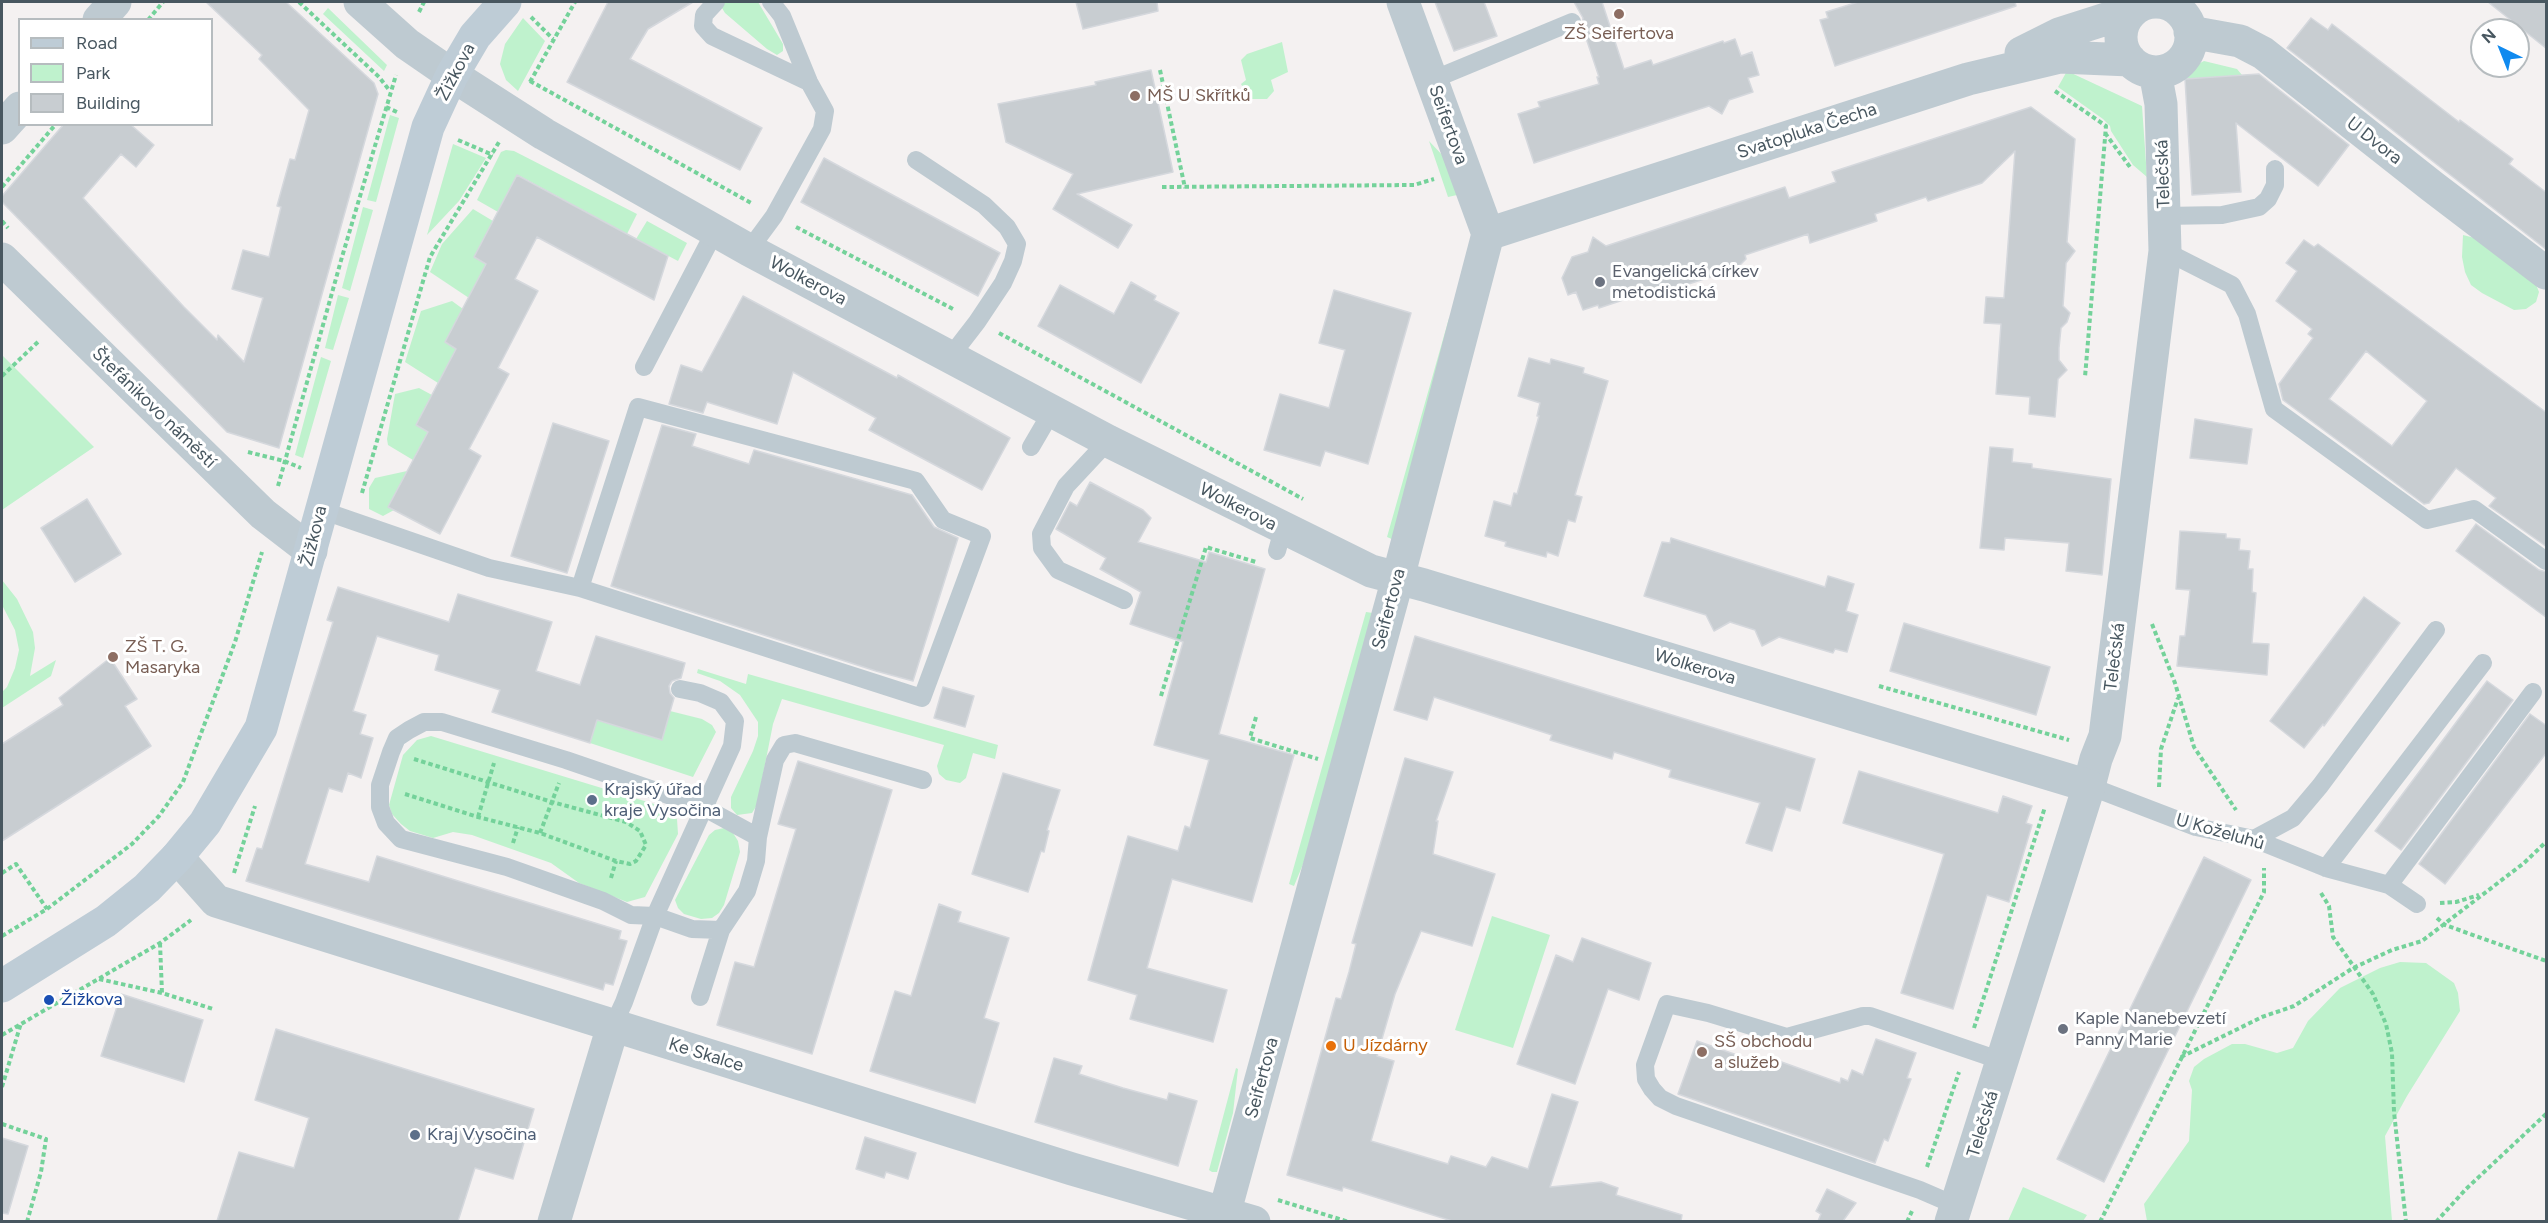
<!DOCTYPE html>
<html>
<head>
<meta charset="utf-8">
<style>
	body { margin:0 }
	#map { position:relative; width:2548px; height:1223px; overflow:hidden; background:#f4f1f1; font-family:Figtree,sans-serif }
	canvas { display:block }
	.frame { position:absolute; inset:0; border:3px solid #485760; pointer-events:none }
	.legend { position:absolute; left:18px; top:18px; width:195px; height:108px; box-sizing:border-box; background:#fff; border:2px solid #b6bcbf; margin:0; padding:8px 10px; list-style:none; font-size:18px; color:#485760 }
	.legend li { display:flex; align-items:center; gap:12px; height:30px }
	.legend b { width:30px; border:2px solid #b6bcbf }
	.north { position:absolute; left:2470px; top:18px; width:60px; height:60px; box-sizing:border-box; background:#fff; border:2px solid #b6bcbf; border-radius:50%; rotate:317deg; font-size:16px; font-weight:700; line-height:24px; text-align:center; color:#485760 }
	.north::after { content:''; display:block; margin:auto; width:21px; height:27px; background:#108aef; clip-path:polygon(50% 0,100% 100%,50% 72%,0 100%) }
</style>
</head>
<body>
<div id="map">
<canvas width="2548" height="1223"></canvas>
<div class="frame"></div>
<ul class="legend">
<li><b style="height:8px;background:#beccd6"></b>Road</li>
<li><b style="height:16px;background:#bff2cd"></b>Park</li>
<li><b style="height:16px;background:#c8cdd1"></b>Building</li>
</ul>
<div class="north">N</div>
</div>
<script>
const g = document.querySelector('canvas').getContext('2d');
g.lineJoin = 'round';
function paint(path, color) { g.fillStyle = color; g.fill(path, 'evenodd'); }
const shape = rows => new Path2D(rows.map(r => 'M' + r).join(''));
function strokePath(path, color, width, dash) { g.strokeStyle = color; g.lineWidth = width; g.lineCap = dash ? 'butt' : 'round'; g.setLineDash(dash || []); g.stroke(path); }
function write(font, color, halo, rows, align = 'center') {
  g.font = font + ' Figtree,sans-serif'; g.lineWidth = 6; g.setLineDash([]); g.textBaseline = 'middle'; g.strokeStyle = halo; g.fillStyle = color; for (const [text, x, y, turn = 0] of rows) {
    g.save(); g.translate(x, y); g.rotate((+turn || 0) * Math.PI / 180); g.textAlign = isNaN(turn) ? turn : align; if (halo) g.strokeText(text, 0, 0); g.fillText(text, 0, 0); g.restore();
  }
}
paint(shape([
	[721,2,758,2,783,44,783,51,777,55,767,49,725,13,719,3],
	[328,8,387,65,384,71,323,14],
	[523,18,545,41,518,91,506,80,500,64,505,44],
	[1282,42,1288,72,1271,80,1274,91,1267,99,1249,99,1241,84,1246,80,1241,60,1247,54],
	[2204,61,2237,69,2242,75,2185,79,2186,70],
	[2067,71,2142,106,2147,177,2133,165,2111,131,2110,126,2103,119,2058,87],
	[390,115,399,118,376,202,367,200],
	[1429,141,1445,158,1457,195,1448,197],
	[453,144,486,158,459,201,427,235],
	[506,150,514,151,637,214,627,234,518,175,498,212,477,200,501,152],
	[363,207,373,210,350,291,342,288],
	[473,209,493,221,474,257,486,264,469,298,430,272,442,244],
	[647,221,687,243,678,261,636,239],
	[2463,235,2479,239,2535,282,2539,292,2536,302,2526,309,2514,310,2482,293,2471,285,2465,272,2462,257],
	[338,295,349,298,333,350,325,348],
	[452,301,463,309,445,342,456,349,438,383,405,362,421,311],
	[1449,318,1455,319,1394,540,1387,537],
	[2,355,94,447,2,510],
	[321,357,331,361,303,458,295,455],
	[419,388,432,395,416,425,428,432,413,460,388,445,387,439,395,394],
	[407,471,388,507,394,510,383,516,369,509,369,488,375,478],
	[2,580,17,599,33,632,35,648,30,676,56,660,51,676,2,708,2,692,7,687,15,668,19,650,15,630,2,605],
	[1366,612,1373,613,1306,857,1294,886,1289,884],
	[698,669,746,684,748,674,998,745,995,759,973,753,966,778,960,783,946,780,939,774,937,766,944,745,782,699,773,724,757,805,752,813,737,815,731,808,731,797,753,751,758,736,758,722,740,695,720,681,697,673],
	[670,711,702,719,712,725,716,732,693,777,590,743,597,720,662,740],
	[431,736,664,807,677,819,678,834,645,897,627,902,579,883,551,863,472,835,453,832,433,838,410,831,401,824,392,814,389,805,403,755,417,740],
	[724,828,733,833,738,841,740,852,724,905,719,913,712,918,701,919,684,914,678,908,675,900,709,835,715,830],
	[1492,916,1550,935,1513,1048,1455,1030],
	[2400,962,2426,963,2454,983,2458,993,2460,1011,2407,1096,2385,1136,2392,1221,2147,1221,2144,1204,2189,1141,2192,1090,2189,1081,2194,1067,2204,1059,2232,1044,2245,1044,2277,1053,2293,1048,2308,1021,2340,988,2380,968],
	[1236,1068,1238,1069,1233,1113,1217,1172,1212,1172,1209,1170],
	[2023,1187,2087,1215,2083,1221,2008,1221]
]), '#bff2cd');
const building = shape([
	[206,2,286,2,374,83,378,94,279,448,227,432,2,202,2,196,64,124,130,124,154,145,136,167,121,154,83,198,184,307,217,340,218,335,244,362,263,298,232,289,243,250,269,257,281,207,277,206,290,159,295,160,309,110,259,59,262,55,206,2],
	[608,2,693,2,648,29,630,59,762,128,740,170,567,82,608,2],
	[1076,2,1157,2,1158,11,1083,29,1076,2],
	[1435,2,1484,2,1497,36,1454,51,1435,2],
	[1574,2,1602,2,1624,69,1651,60,1653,65,1723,41,1724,43,1735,39,1741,56,1752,52,1759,75,1748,78,1753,92,1729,100,1722,114,1709,106,1534,163,1518,114,1540,107,1538,102,1599,84,1597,77,1599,77,1582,26,1583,18,1574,2],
	[1858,2,2015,2,2016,6,1835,66,1820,20,1828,18,1826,12,1858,2],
	[2488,2,2547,2,2547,49,2488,2],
	[2311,18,2328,30,2332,24,2459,122,2460,120,2513,159,2509,164,2547,193,2547,250,2287,48,2311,18],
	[1151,70,1173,172,1077,194,1132,225,1118,248,1053,209,1073,174,1006,142,998,104,1096,85,1095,82,1151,70],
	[2259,74,2349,145,2318,186,2236,123,2241,192,2192,195,2185,79,2259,74],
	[2031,107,2075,139,2067,242,2075,251,2066,263,2063,306,2070,313,2067,322,2061,328,2059,348,2059,360,2067,370,2058,379,2055,417,2029,414,2030,397,1996,394,2001,324,1984,323,1986,297,2004,298,2015,151,1982,183,1928,201,1926,197,1875,214,1877,221,1810,243,1808,234,1745,255,1746,259,1736,269,1704,279,1667,291,1665,286,1599,308,1598,305,1583,310,1576,292,1568,295,1562,278,1572,257,1588,252,1593,237,1606,246,1785,187,1789,198,1836,182,1832,172,2031,107],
	[824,158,1000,253,978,296,801,202,824,158],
	[517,175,668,256,654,300,537,237,515,279,538,291,498,368,509,374,469,449,481,456,440,534,388,507,428,432,416,425,456,349,445,342,486,264,474,257,517,175],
	[2304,240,2314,247,2318,244,2547,413,2547,547,2489,506,2496,498,2456,468,2429,503,2424,504,2283,400,2279,384,2313,338,2308,334,2312,329,2276,301,2297,271,2286,263,2304,240],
	[2366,351,2427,401,2392,446,2329,399,2366,351],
	[1131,282,1156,296,1154,300,1179,313,1141,383,1038,326,1060,285,1114,314,1131,282],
	[1334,290,1411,313,1368,464,1325,451,1320,466,1264,450,1280,394,1329,408,1345,350,1319,343,1334,290],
	[743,296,897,378,898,375,1010,438,982,490,869,430,876,418,793,372,777,424,707,402,703,413,669,404,681,365,702,372,743,296],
	[1529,358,1550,364,1551,359,1584,368,1583,373,1608,381,1575,495,1582,497,1575,522,1568,520,1558,556,1547,552,1546,557,1505,546,1506,542,1485,536,1494,501,1511,506,1514,493,1517,494,1539,416,1537,416,1540,403,1518,396,1529,358],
	[2195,419,2252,429,2247,464,2190,458,2195,419],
	[553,423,609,441,567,573,511,556,553,423],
	[662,425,696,434,692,446,749,464,754,450,912,495,934,527,958,538,913,681,876,671,611,586,662,425],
	[1990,447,2013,449,2012,462,2032,464,2032,468,2111,479,2102,575,2066,571,2069,543,2005,538,2004,550,1980,548,1990,447],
	[1090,482,1143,510,1151,518,1138,542,1206,562,1209,552,1265,569,1219,734,1294,755,1252,902,1172,879,1147,968,1227,990,1213,1042,1130,1019,1137,995,1088,980,1128,836,1178,851,1185,826,1190,828,1209,760,1154,745,1183,642,1130,624,1141,592,1100,569,1106,558,1056,529,1070,502,1077,506,1090,482],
	[87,499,121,554,75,582,41,528,87,499],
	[2476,524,2539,570,2547,572,2547,618,2456,551,2476,524],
	[2180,531,2226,534,2226,538,2240,539,2239,550,2250,551,2248,569,2253,569,2252,592,2256,593,2252,643,2269,644,2267,675,2177,666,2180,636,2185,636,2190,590,2176,589,2180,531],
	[1671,538,1825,587,1828,576,1854,584,1846,611,1858,615,1847,652,1835,649,1833,653,1779,637,1762,646,1755,630,1730,622,1714,631,1706,615,1644,596,1662,542,1670,543,1671,538],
	[338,587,449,622,458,594,552,622,536,671,580,685,596,636,685,663,681,678,672,681,669,686,670,693,674,698,662,740,597,720,590,743,492,712,500,690,435,670,439,655,377,636,353,711,366,715,360,734,373,738,361,778,348,773,342,792,329,788,305,864,369,882,377,856,621,931,619,939,627,941,613,985,605,983,603,990,246,881,257,848,262,849,306,708,333,622,327,620,338,587],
	[2364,597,2400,623,2324,726,2323,724,2304,748,2270,721,2364,597],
	[1904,623,2050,667,2036,715,1890,671,1904,623],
	[1415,636,1815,759,1800,811,1786,807,1772,851,1746,843,1760,803,1669,777,1671,770,1614,752,1612,759,1550,740,1552,735,1434,697,1427,720,1394,710,1415,636],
	[110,658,137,699,125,706,151,746,2,841,2,744,63,705,59,698,110,658],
	[2487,681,2513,700,2401,850,2375,831,2487,681],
	[943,687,974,696,965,727,934,718,943,687],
	[2530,714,2547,726,2547,752,2445,884,2419,864,2530,714],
	[1405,758,1453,772,1436,821,1438,821,1433,854,1495,874,1472,946,1421,931,1395,994,1377,1056,1394,1061,1371,1141,1448,1164,1451,1156,1486,1167,1492,1157,1528,1169,1552,1094,1578,1102,1550,1187,1601,1182,1618,1188,1616,1195,1682,1215,1681,1221,1452,1221,1343,1187,1342,1191,1287,1175,1336,998,1341,999,1349,972,1356,944,1352,943,1405,758],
	[798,761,892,790,812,1054,717,1025,735,962,754,967,796,829,778,824,798,761],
	[1859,771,1998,813,2003,796,2032,806,2026,823,2032,825,2009,902,1987,895,1953,1009,1901,993,1944,854,1843,823,1859,771],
	[1003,773,1060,790,1047,830,1049,831,1044,852,1041,851,1028,892,972,874,1003,773],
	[2204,857,2251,880,2104,1182,2057,1159,2204,857],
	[939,904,961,912,958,922,1009,938,984,1018,999,1023,975,1103,870,1071,895,991,911,996,939,904],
	[1582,938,1651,963,1639,1000,1608,989,1575,1084,1517,1064,1556,955,1573,962,1582,938],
	[121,994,203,1020,184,1082,101,1056,121,994],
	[276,1029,534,1109,513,1179,475,1168,458,1221,217,1221,239,1152,294,1168,309,1118,255,1100,276,1029],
	[1876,1039,1916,1053,1907,1078,1911,1079,1888,1141,1884,1139,1875,1163,1678,1094,1697,1041,1774,1068,1776,1060,1840,1083,1841,1078,1848,1081,1852,1070,1863,1075,1876,1039],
	[1054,1058,1082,1066,1079,1074,1123,1088,1167,1100,1169,1093,1197,1101,1178,1166,1035,1122,1054,1058],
	[865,1137,916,1153,908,1179,886,1172,884,1178,856,1169,865,1137],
	[2,1138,28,1146,8,1214,2,1213,2,1138],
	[1827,1189,1856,1203,1843,1221,1818,1221,1821,1214,1816,1211,1827,1189]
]);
paint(building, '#c8cdd1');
strokePath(building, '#d5d8dd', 1.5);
strokePath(shape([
	[299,2,379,77,390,91],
	[419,12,424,2],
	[531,17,553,39],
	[148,20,163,2],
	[1160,70,1185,188],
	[530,81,753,204],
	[530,82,575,2],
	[2055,91,2106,126,2085,377],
	[386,107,399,113],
	[2105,133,2130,167],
	[458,140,493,155],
	[2,187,56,124],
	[1162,187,1414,185,1434,179],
	[2,221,8,228],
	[796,227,955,310],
	[999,333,1303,499],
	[2,376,40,340],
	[248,452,284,461,301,468],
	[278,486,342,257,396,75],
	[362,493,430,257,499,142],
	[2152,624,2175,683,2194,747,2236,810],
	[1879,686,2069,740],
	[1161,696,1206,547,1256,562],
	[1256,717,1250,738,1318,759],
	[414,759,552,802,626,822],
	[2159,787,2161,749,2178,698],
	[405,794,478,817,540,833,616,861,630,864,636,861,646,845,640,831,626,822,631,806],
	[478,817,494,763],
	[540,833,559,783],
	[513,843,518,827],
	[2,873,16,864,47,909],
	[234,873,255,806],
	[611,878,616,861],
	[2321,893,2329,906,2333,937,2373,994,2386,1024,2392,1053,2394,1112,2406,1222],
	[2440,903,2456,902,2479,895],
	[2437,918,2445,925,2546,961],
	[2,936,47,909,132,844,159,816,183,782,235,642,262,552],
	[160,943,162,993],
	[99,979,162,993,213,1009],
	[1974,1028,2045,807],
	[2,1035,160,943,191,920],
	[2181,1057,2262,1017,2294,1006,2353,968,2392,950,2422,941,2524,863,2546,842],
	[2,1087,21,1023],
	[2,1124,46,1139,41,1172,27,1222],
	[1927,1167,1959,1072],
	[1278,1200,1349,1222],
	[1907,1222,1912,1211],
	[2100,1222,2264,892,2264,868],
	[2436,1222,2466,1189,2546,1114]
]), '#74d29a', 4, [4.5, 3]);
strokePath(shape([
	[716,2,704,15,703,26,712,36,809,82],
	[1432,80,1572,22],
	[916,160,984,205,1007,227,1017,244,1013,261,1003,283,977,322,950,357],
	[2164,216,2222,215,2259,207,2268,199,2275,185,2275,169],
	[749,250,774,216,822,129,825,111,809,82,782,16,771,2],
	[2165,251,2232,285,2247,314,2274,409,2427,520,2474,509,2546,561],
	[644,367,715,231],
	[1108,441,1066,486,1041,534,1042,548,1058,570,1124,600],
	[1031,447,1052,411],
	[321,510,489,568,580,588,922,698,982,536,943,520,916,481,638,407,580,588],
	[1277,551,1283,529],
	[2089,786,2196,827,2254,839,2326,868,2389,885,2417,904],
	[2254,839,2293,818,2320,786,2436,630],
	[2326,868,2483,663],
	[2389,885,2533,692],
	[721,930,692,929,655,916,631,915,603,901,507,867,401,839,386,823,380,807,380,785,391,752,397,738,409,730,424,722,442,722,566,760,703,807,758,837],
	[700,997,721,930,747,891,756,861,758,837,775,760,784,745,795,743,923,780],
	[613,1026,624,1002,655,916,732,746,735,721,721,702,700,693,680,689],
	[1957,1206,1920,1190,1676,1106,1660,1098,1652,1089,1646,1079,1645,1065,1667,1004,1708,1013,1787,1037,1863,1016,1870,1016,2002,1061]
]), '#becad1', 18);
strokePath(shape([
	[360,2,407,44,452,75],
	'2121 37a35 35 0 1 1 70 0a35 35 0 1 1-70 0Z',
	[99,20,115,2],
	[2190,32,2240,41,2263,53,2433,187,2546,273],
	[2021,53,2059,34,2134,10],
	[2,128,20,108],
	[1488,234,1968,79,2060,57,2130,60],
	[2,259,263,514,311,551],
	[2089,786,2096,759,2105,736,2165,251,2161,104,2155,72],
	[177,857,216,901,1072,1169,1254,1222],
	[554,1222,613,1026],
	[1222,1222,1398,578,1488,234,1403,2]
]), '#becad1', 33);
strokePath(shape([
	[452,75,544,134,749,250,1108,441,1371,571,1424,585,2089,786,1951,1222]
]), '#becad1', 33);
strokePath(shape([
	[2,986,106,921,147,888,177,857,205,823,261,728,428,127,452,75,475,36,505,2]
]), '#beccd6', 33);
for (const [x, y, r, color] of [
	[1619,14,6,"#8d6e63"],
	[1135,96,6,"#8d6e63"],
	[1600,282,6,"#6b7280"],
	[113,657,6,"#8d6e63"],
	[592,800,6,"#5c6f8a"],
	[49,1000,6,"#1a4fb4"],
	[2063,1029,6,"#6b7280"],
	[1331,1046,6,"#e8710a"],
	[1702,1052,6,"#8d6e63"],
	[415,1135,6,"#5c6f8a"]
]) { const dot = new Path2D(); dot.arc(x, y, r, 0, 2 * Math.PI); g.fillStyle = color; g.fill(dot); strokePath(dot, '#fff', 2); }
write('18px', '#785e54', '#fff', [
	["ZŠ Seifertova",1619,34,"center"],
	["MŠ U Skřítků",1147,96],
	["ZŠ T. G.",125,647],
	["Masaryka",125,668],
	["SŠ obchodu",1714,1042],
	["a služeb",1714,1063]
], 'left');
write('18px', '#485760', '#fff', [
	["Žižkova",456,72,-62],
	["Seifertova",1448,125,70],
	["Svatopluka Čecha",1807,131,-18],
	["U Dvora",2374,141,38],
	["Telečská",2163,174,-92],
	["Wolkerova",808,281,28],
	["Štefánikovo náměstí",154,408,44],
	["Wolkerova",1238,507,27],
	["Žižkova",314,536,-76],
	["Seifertova",1389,609,-75],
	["Telečská",2115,657,-83],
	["Wolkerova",1695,667,17],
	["U Koželuhů",2220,832,16],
	["Ke Skalce",706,1055,17],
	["Seifertova",1262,1078,-75],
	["Telečská",1983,1124,-73]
]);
write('18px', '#5b616d', '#fff', [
	["Evangelická církev",1612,272],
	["metodistická",1612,293],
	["Kaple Nanebevzetí",2075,1019],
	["Panny Marie",2075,1040]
], 'left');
write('18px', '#4e5e75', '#fff', [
	["Krajský úřad",604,790],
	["kraje Vysočina",604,811],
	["Kraj Vysočina",427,1135]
], 'left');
write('18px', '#164399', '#fff', [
	["Žižkova",61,1000]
], 'left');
write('18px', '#c56008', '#fff', [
	["U Jízdárny",1343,1046]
], 'left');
</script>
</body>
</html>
